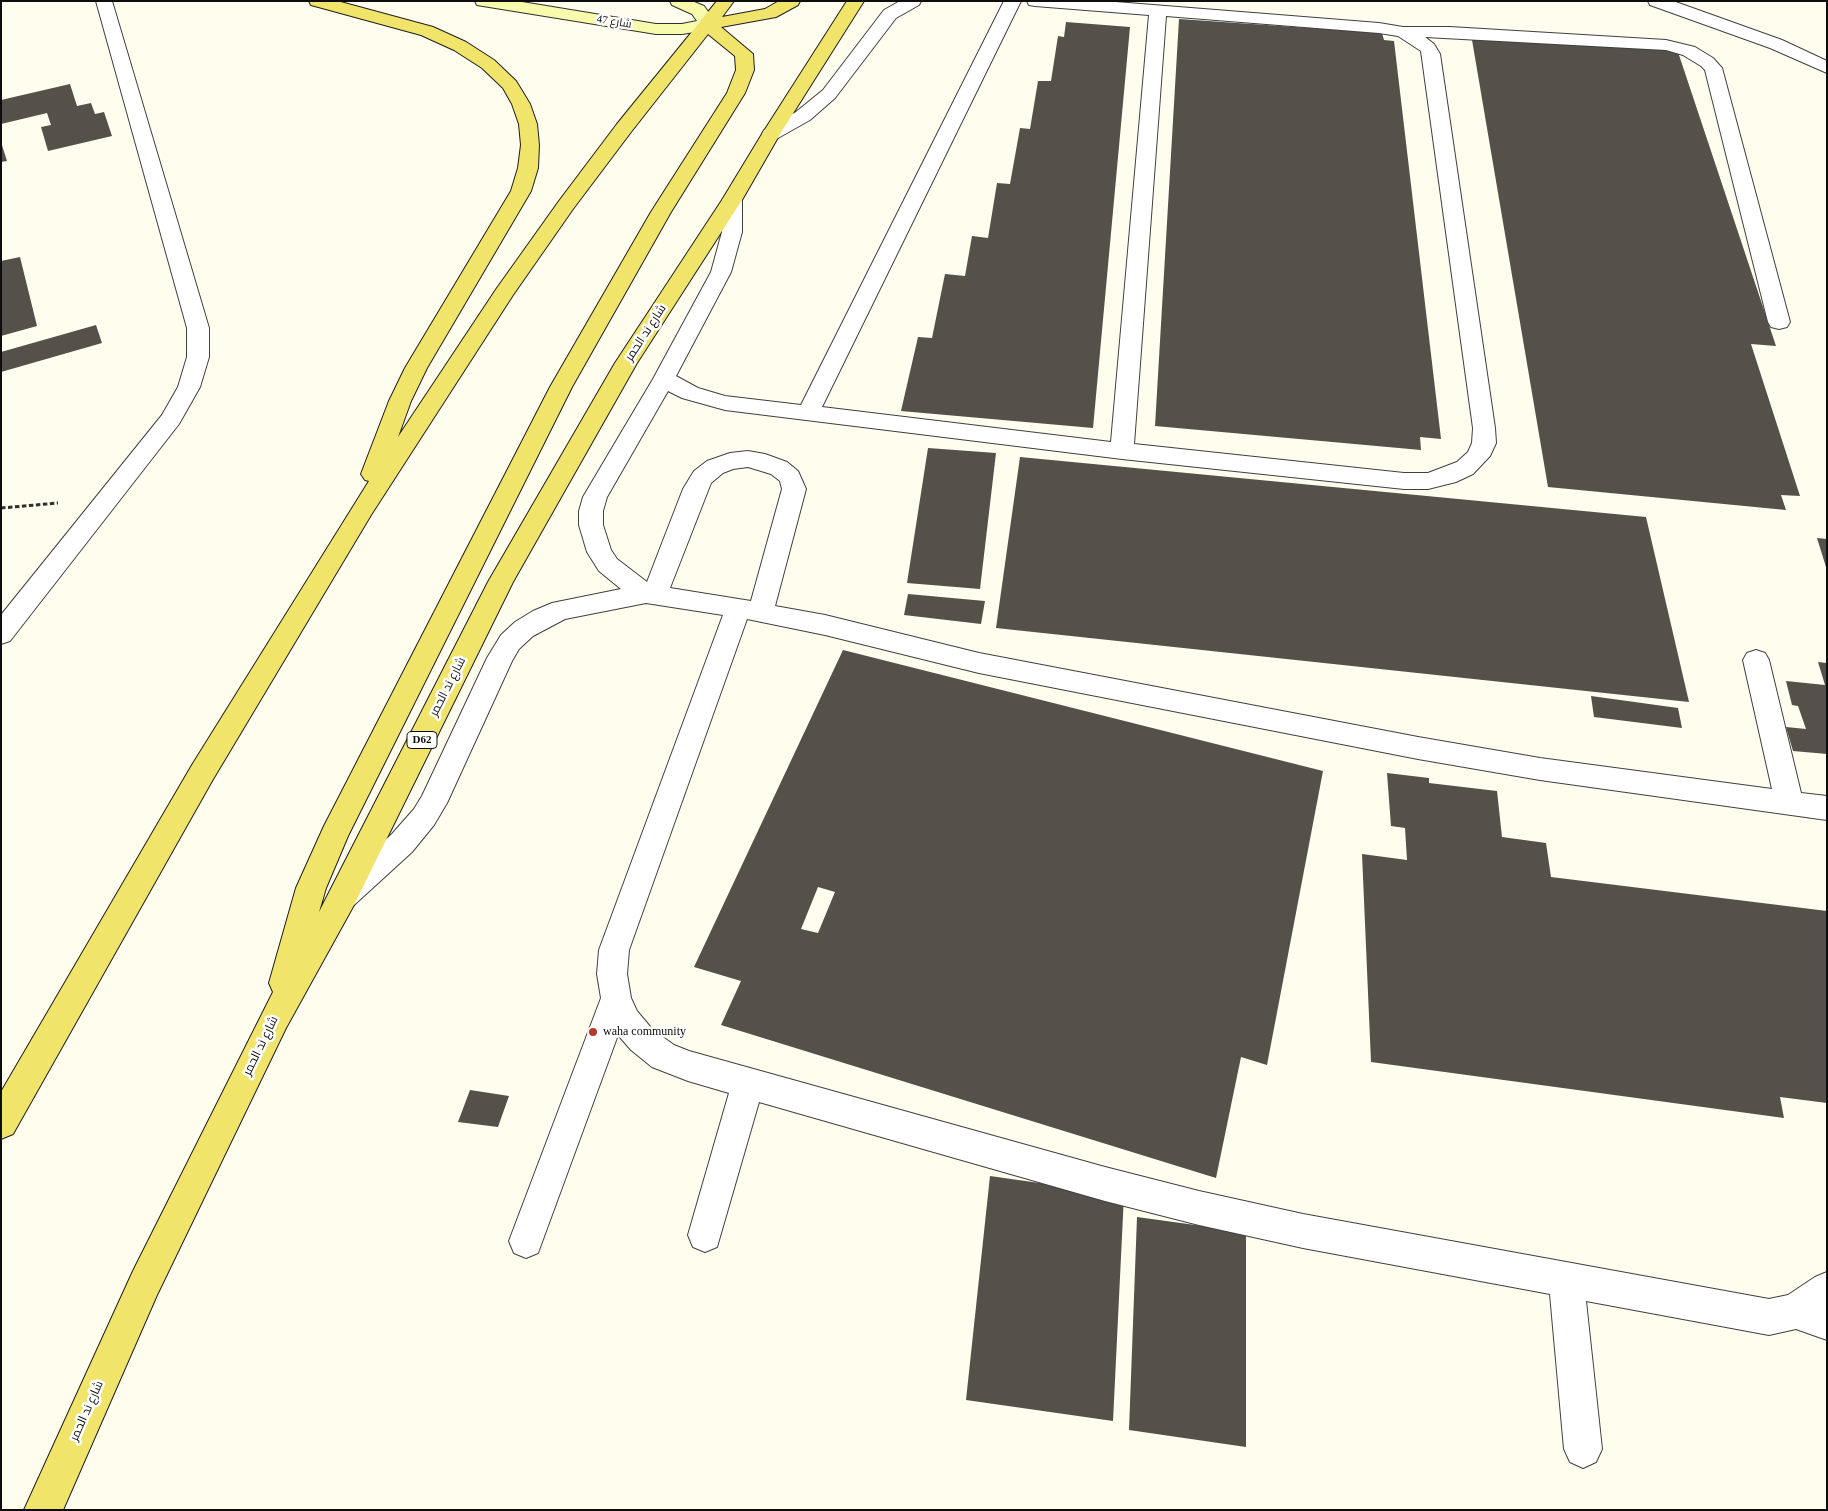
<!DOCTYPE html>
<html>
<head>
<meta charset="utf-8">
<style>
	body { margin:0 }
	#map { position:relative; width:1828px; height:1511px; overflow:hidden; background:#fefdee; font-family:"Times New Roman",serif }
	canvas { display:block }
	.frame { position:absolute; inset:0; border:2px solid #0d0d0d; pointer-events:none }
</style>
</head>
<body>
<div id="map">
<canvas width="1828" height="1511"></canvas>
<div class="frame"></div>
</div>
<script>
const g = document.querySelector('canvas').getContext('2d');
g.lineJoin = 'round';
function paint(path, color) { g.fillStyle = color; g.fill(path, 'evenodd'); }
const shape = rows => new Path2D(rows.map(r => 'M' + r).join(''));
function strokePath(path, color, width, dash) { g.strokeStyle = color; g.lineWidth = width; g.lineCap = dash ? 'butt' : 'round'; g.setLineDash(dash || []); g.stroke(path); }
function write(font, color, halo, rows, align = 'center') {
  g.font = font + ' "Times New Roman",Cairo,serif'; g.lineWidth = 5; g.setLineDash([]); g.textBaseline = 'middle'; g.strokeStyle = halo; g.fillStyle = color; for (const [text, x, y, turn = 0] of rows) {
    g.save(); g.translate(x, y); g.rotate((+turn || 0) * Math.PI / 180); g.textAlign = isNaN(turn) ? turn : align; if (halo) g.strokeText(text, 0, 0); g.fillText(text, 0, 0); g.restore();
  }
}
paint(shape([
	[1179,19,1382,33,1384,40,1394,41,1441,439,1420,437,1421,450,1155,426],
	[1066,22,1130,27,1093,428,901,411,918,337,932,338,945,274,965,276,972,236,988,238,997,183,1010,184,1020,128,1030,129,1038,81,1051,81,1058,36,1064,37],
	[1471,34,1677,49,1776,346,1751,344,1800,496,1781,495,1786,510,1548,487],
	[70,84,77,106,91,103,95,114,104,112,112,136,48,151,41,127,51,125,47,113,1,124,1,100],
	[1,142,7,161,1,162],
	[20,257,37,326,1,336,1,261],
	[96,325,102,343,1,372,1,352],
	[928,448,996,453,980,589,907,583],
	[1020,457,1646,517,1689,702,996,628],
	[1817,538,1827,539,1827,567,1826,567],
	[908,594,985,601,981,624,904,615],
	[843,650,1323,771,1267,1065,1241,1057,1216,1178,721,1025,741,981,694,967],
	[818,887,835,892,818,933,801,929],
	[1818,662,1827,663,1827,754,1793,751,1786,727,1806,729,1798,706,1792,705,1786,681,1825,685],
	[1591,696,1678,708,1682,728,1594,717],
	[1387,773,1429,778,1429,783,1497,791,1502,837,1546,843,1551,877,1827,911,1827,1103,1780,1097,1784,1118,1371,1062,1362,854,1407,860,1405,828,1391,826],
	[470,1090,509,1096,498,1127,458,1122],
	[990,1176,1124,1195,1113,1421,966,1400],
	[1137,1217,1246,1232,1246,1447,1129,1430]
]), '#55504a');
const lane = shape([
	[900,1,921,1,919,5,896,18,835,98,810,120,778,138,771,140,764,138,762,134,764,130,796,112,823,90,884,10,900,1],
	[1004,1,1021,1,822,407,1111,442,1149,15,1035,6,1029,5,1027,1,1103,1,1379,23,1403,27,1450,27,1666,40,1695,47,1713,58,1722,68,1790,322,1787,327,1779,329,1771,327,1768,322,1705,70,1701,66,1683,55,1666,50,1425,37,1434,44,1440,54,1495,428,1496,443,1490,456,1473,474,1456,482,1428,489,1404,489,1122,459,725,410,682,398,668,391,607,497,603,511,603,525,611,550,617,559,647,582,683,489,694,471,707,461,730,453,748,451,765,454,787,462,798,471,806,489,775,606,825,615,979,653,1418,737,1540,758,1772,789,1743,660,1747,653,1756,650,1765,653,1769,660,1801,793,1827,796,1827,820,1540,780,1418,759,979,673,825,635,747,619,629,950,627,974,631,998,637,1011,653,1030,674,1045,689,1051,1105,1167,1199,1191,1303,1214,1769,1299,1788,1295,1815,1277,1827,1272,1827,1340,1796,1329,1769,1335,1586,1301,1602,1449,1596,1462,1583,1468,1570,1462,1564,1449,1550,1294,1303,1248,1199,1225,1105,1201,759,1102,717,1247,705,1252,693,1247,688,1235,729,1093,688,1081,652,1067,631,1050,618,1035,538,1253,526,1258,514,1253,509,1241,601,998,597,974,599,950,723,615,646,603,565,619,533,636,519,649,512,661,447,803,434,825,412,852,354,905,344,909,334,905,329,896,334,887,392,834,414,809,422,796,487,658,501,635,515,622,533,611,552,603,621,589,599,571,587,552,579,525,579,511,583,497,653,379,711,272,722,232,722,200,725,196,732,194,739,196,742,200,742,232,731,272,676,376,698,388,725,396,801,405,1004,1],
	[1166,16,1379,33,1398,36,1421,51,1473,428,1472,443,1468,452,1457,462,1428,473,1404,473,1134,444,1166,16],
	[748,467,771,474,780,481,782,489,751,601,670,588,711,483,723,473,733,469,748,467]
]);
const street = shape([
	[96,1,112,1,209,328,209,357,200,387,179,424,10,641,1,644,1,615,162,415,178,387,187,357,187,328,96,1],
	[1648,1,1673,1,1782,40,1827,61,1827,73,1770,48,1650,5,1648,1]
]);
const secondary = shape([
	[475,1,516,1,656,24,682,24,697,21,692,14,672,5,670,1,692,1,704,6,712,17,716,25,713,29,682,34,656,34,483,6,477,5,475,1]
]);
const primary = shape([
	[309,1,337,1,433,27,466,42,494,60,516,81,530,104,537,124,539,145,538,168,531,191,427,368,411,401,398,437,497,288,559,201,617,124,717,1,734,1,722,17,765,9,779,1,800,1,798,5,776,17,721,27,753,54,754,70,745,93,671,212,572,387,348,836,326,888,319,912,488,582,615,363,722,200,762,134,847,1,864,1,780,134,742,200,637,363,513,582,354,905,286,1028,157,1295,63,1510,24,1510,133,1271,273,992,269,983,296,888,324,826,550,387,651,212,727,93,736,70,735,56,708,34,631,132,573,209,513,295,371,515,212,781,13,1134,1,1139,1,1092,192,765,369,481,365,480,361,474,389,401,405,368,511,191,518,168,521,145,519,124,512,104,503,88,482,68,454,50,421,35,311,5,309,1]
]);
strokePath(lane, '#404040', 2);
strokePath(street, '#404040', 2);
strokePath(secondary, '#2f2f2f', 2);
strokePath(primary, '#1e1e1e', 2);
strokePath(shape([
	[1,508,58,503]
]), '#2f2f2f', 3, [4.5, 2.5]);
paint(lane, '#fff');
paint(street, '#fff');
paint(secondary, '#f8fbac');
paint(primary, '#f1e46b');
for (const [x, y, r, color] of [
	[593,1032,5,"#b53a2c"]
]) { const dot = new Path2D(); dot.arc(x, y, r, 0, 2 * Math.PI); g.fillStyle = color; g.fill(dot); strokePath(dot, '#fff', 2); }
write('11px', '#0d0d0d', '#fff', [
	["شارع 47",614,22,9]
]);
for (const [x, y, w] of [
	[422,740,30]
]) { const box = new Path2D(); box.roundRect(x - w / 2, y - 8.5, w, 17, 4); g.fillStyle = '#fff'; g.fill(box); strokePath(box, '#0d0d0d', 1); }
write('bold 11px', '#0d0d0d', null, [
	["D62",422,740]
]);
write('12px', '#0d0d0d', '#fff', [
	["شارع ند الحمر",646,333,-57],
	["شارع ند الحمر",448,687,-63],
	["شارع ند الحمر",261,1046,-64],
	["شارع ند الحمر",87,1411,-66]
]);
write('12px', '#0d0d0d', '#fff', [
	["waha community",603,1032]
], 'left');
</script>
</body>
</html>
